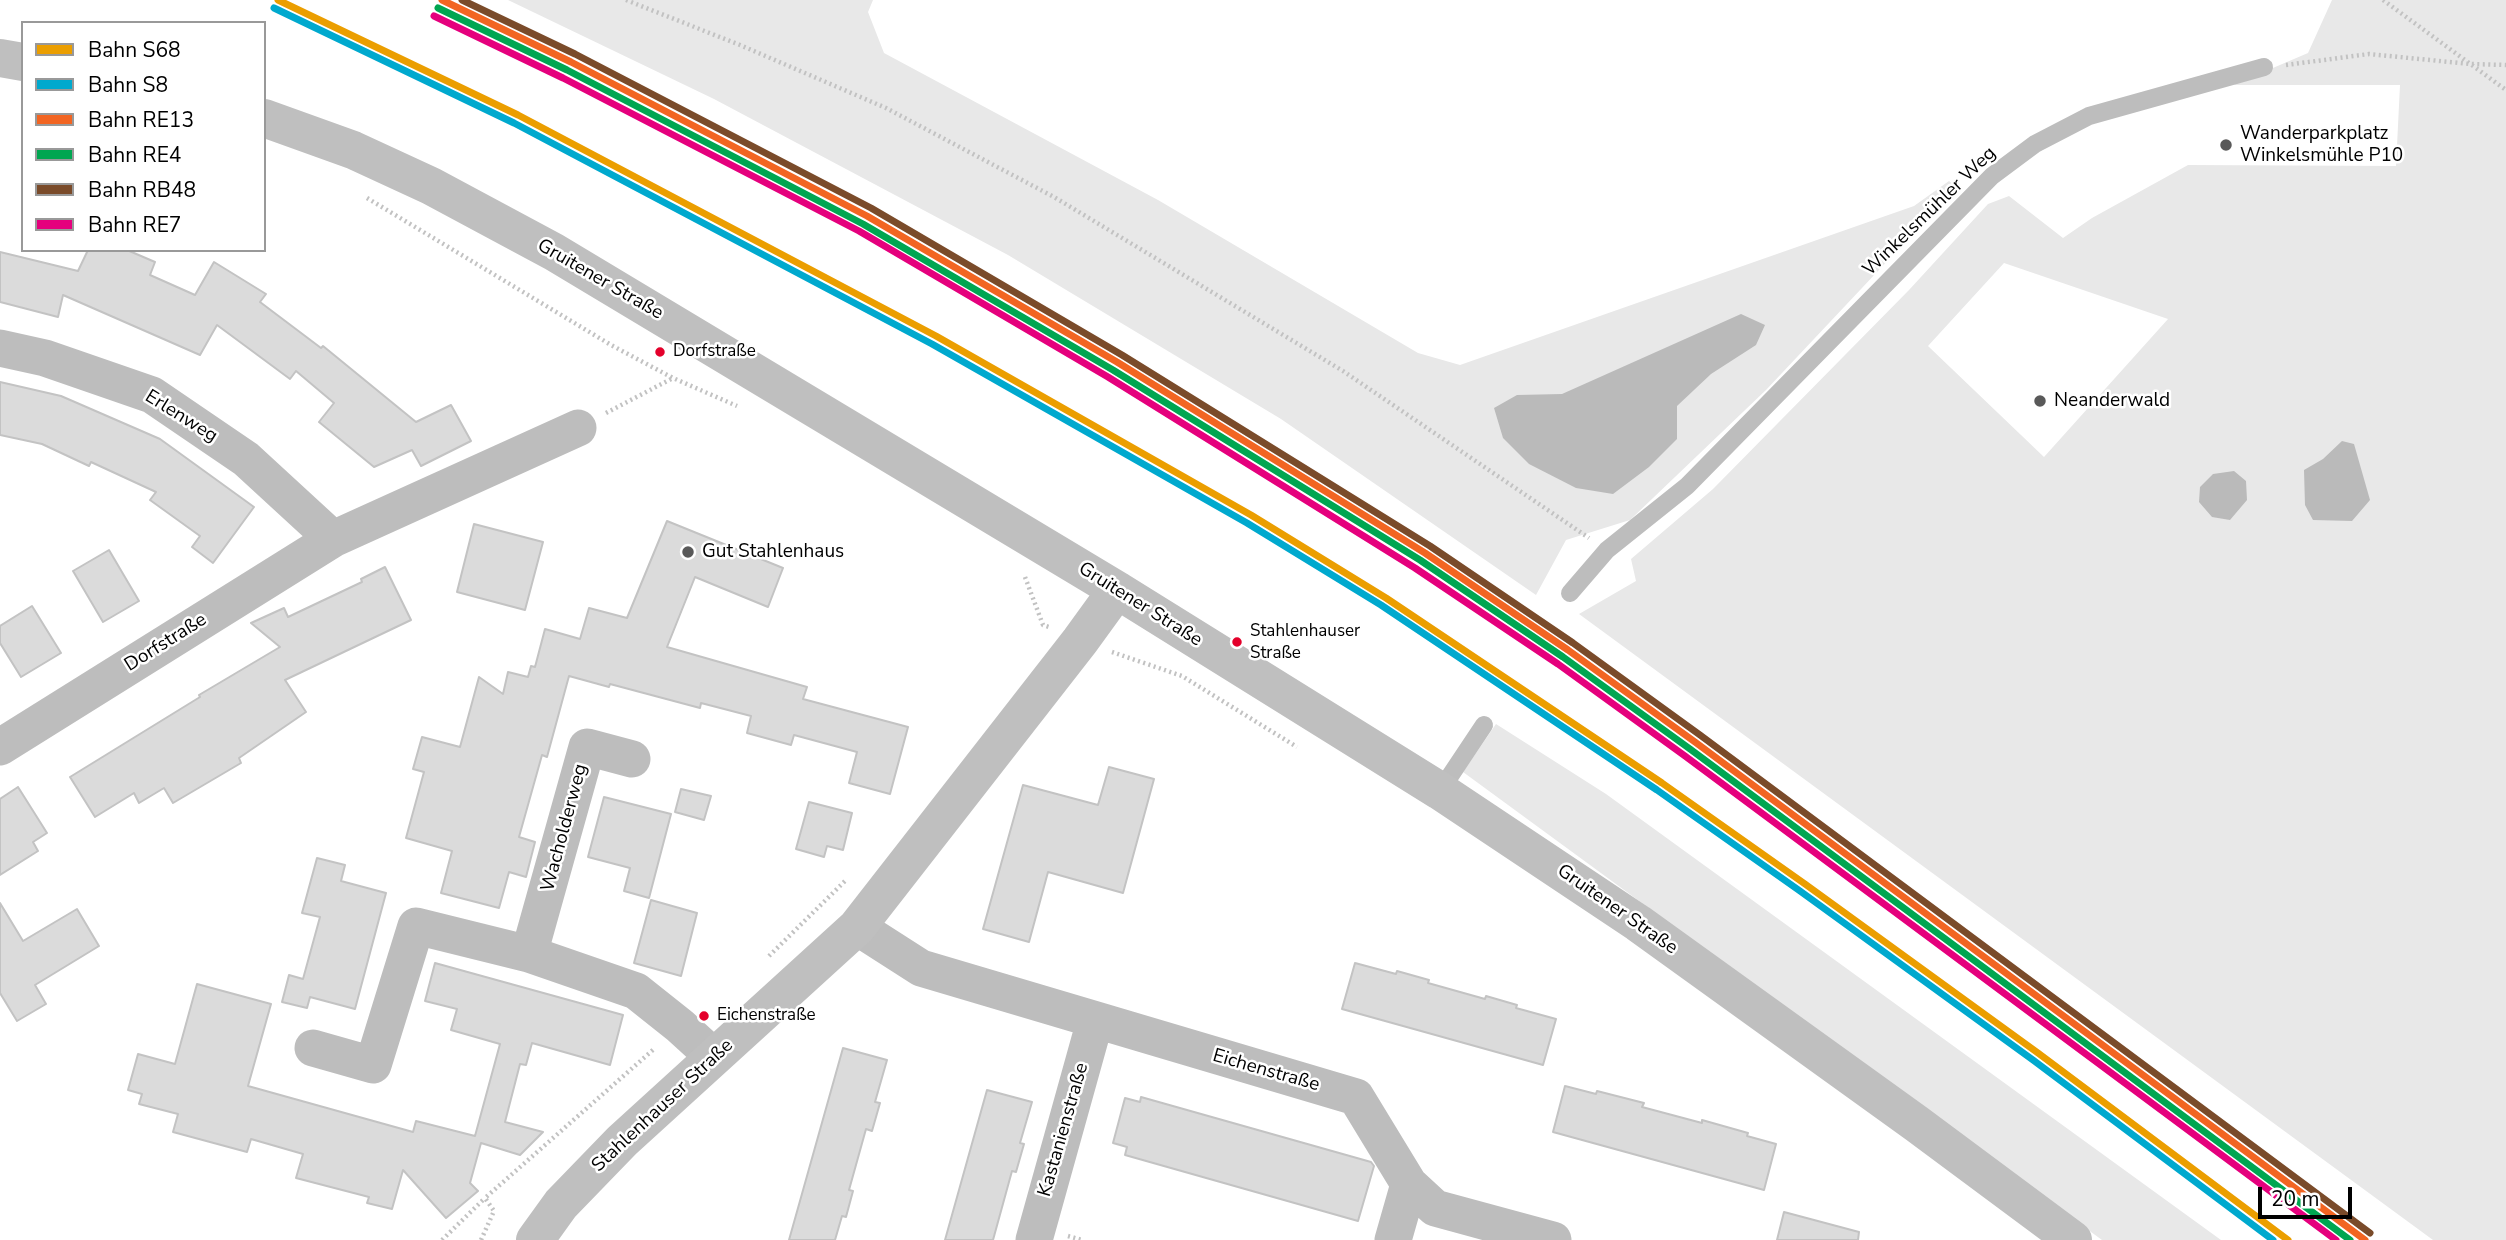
<!DOCTYPE html>
<html>
<head>
<meta charset="utf-8">
<style>
	body { margin:0 }
	#map { position:relative; width:2506px; height:1240px; overflow:hidden; background:#fff; font-family:"Nunito Sans",sans-serif }
	canvas { display:block }
	.legend { position:absolute; left:21px; top:21px; width:245px; height:231px; box-sizing:border-box; background:#fff; border:2px solid #999; margin:0; padding:9px 12px; list-style:none; font-size:21px; color:#000 }
	.legend li { display:flex; align-items:center; gap:14px; height:35px }
	.legend b { width:35px; border:2px solid #999 }
	.scale { position:absolute; left:2258px; top:1187px; width:94px; height:32px; box-sizing:border-box; border:4px solid #000; border-top:0; padding-left:9px; font-size:21px; line-height:24px; white-space:nowrap; color:#000; -webkit-text-stroke:5px #fff; paint-order:stroke }
</style>
</head>
<body>
<div id="map">
<canvas width="2506" height="1240"></canvas>
<ul class="legend">
<li><b style="height:9px;background:#eb9e00"></b>Bahn S68</li>
<li><b style="height:9px;background:#00a9ce"></b>Bahn S8</li>
<li><b style="height:9px;background:#f26522"></b>Bahn RE13</li>
<li><b style="height:9px;background:#00a651"></b>Bahn RE4</li>
<li><b style="height:9px;background:#7a4b2a"></b>Bahn RB48</li>
<li><b style="height:9px;background:#e5007d"></b>Bahn RE7</li>
</ul>
<div class="scale">20 m</div>
</div>
<script>
const g = document.querySelector('canvas').getContext('2d');
g.lineJoin = 'round';
function paint(path, color) { g.fillStyle = color; g.fill(path, 'evenodd'); }
const shape = rows => new Path2D(rows.map(r => 'M' + r).join(''));
function strokePath(path, color, width, dash) { g.strokeStyle = color; g.lineWidth = width; g.lineCap = dash ? 'butt' : 'round'; g.setLineDash(dash || []); g.stroke(path); }
function write(font, color, halo, rows, align = 'center') {
  g.font = font + ' "Nunito Sans",sans-serif'; g.lineWidth = 5; g.setLineDash([]); g.textBaseline = 'middle'; g.strokeStyle = halo; g.fillStyle = color; for (const [text, x, y, turn = 0] of rows) {
    g.save(); g.translate(x, y); g.rotate((+turn || 0) * Math.PI / 180); g.textAlign = isNaN(turn) ? turn : align; if (halo) g.strokeText(text, 0, 0); g.fillText(text, 0, 0); g.restore();
  }
}
paint(shape([
	[508,0,873,0,868,12,884,53,1158,200,1418,353,1460,365,1914,206,1949,181,1957,187,1766,390,1630,520,1566,540,1536,595,1281,419,1008,255,714,99],
	[2332,0,2506,0,2506,1240,2433,1240,1579,614,1636,581,1631,559,1713,489,1909,290,1988,204,2009,196,2063,238,2092,218,2188,165,2396,166,2400,85,2233,85,2308,53],
	[2004,263,2168,319,2044,457,1928,346],
	[1496,724,1606,794,2221,1240,2102,1240,1463,772]
]), '#e8e8e8');
paint(shape([
	[1741,314,1765,325,1756,345,1711,374,1677,406,1677,439,1649,467,1613,494,1576,488,1529,464,1503,438,1494,408,1517,395,1562,394],
	[2342,441,2354,444,2370,500,2352,521,2313,520,2305,505,2304,470,2323,459],
	[2234,471,2246,481,2247,500,2230,520,2212,517,2199,502,2200,487,2213,474]
]), '#bababa');
const building = shape([
	[88,250,127,250,155,262,150,275,195,295,214,262,266,294,260,302,321,348,323,346,416,422,451,405,471,441,421,466,412,450,374,467,319,422,334,403,296,371,290,379,217,325,200,355,63,295,58,317,0,302,0,252,78,271,88,250],
	[0,382,61,396,160,439,254,507,213,563,192,547,200,536,150,500,156,492,91,462,89,466,42,444,0,435,0,382],
	[667,521,783,568,768,607,695,577,667,647,807,687,803,699,908,727,890,794,849,783,857,752,794,735,791,745,747,733,751,716,701,703,700,708,610,684,609,687,569,676,547,757,542,755,519,837,535,842,526,877,509,872,499,908,441,893,452,851,406,838,424,772,413,769,422,737,460,747,479,677,503,694,508,672,528,677,531,666,535,667,545,629,580,639,589,608,627,618,667,521],
	[474,524,543,542,525,610,457,592,474,524],
	[109,550,139,601,103,622,73,571,109,550],
	[385,567,411,620,285,680,306,712,239,758,241,763,173,803,164,788,139,803,134,793,95,817,70,777,200,697,199,695,280,647,251,623,284,608,288,617,362,582,361,579,385,567],
	[32,606,61,653,21,677,0,643,0,626,32,606],
	[1109,767,1154,779,1123,893,1048,872,1029,942,983,929,1023,785,1098,805,1109,767],
	[18,787,47,833,33,842,38,851,0,875,0,799,18,787],
	[681,789,711,796,704,820,675,812,681,789],
	[604,797,671,814,649,898,624,891,630,868,588,857,604,797],
	[809,802,852,813,843,850,827,846,824,857,796,849,809,802],
	[317,858,345,865,341,881,386,893,355,1009,310,997,307,1008,282,1002,289,975,303,979,320,917,302,913,317,858],
	[651,900,697,913,681,976,634,963,651,900],
	[0,903,23,941,77,909,99,946,35,985,46,1004,17,1021,0,993,0,903],
	[435,963,623,1015,610,1065,532,1043,526,1065,520,1064,505,1122,543,1132,520,1155,481,1143,470,1183,478,1191,446,1218,403,1170,392,1209,367,1203,369,1197,296,1178,303,1154,251,1139,247,1152,173,1132,178,1114,139,1104,142,1094,128,1090,138,1054,175,1064,197,984,271,1004,248,1086,413,1132,416,1121,475,1136,500,1044,451,1030,457,1009,425,1001,435,963],
	[1355,963,1396,974,1397,971,1429,980,1428,983,1485,999,1486,996,1517,1005,1516,1008,1556,1019,1543,1065,1342,1009,1355,963],
	[843,1048,887,1060,875,1102,880,1103,872,1131,866,1129,849,1190,853,1191,846,1217,842,1216,835,1240,789,1240,843,1048],
	[1565,1086,1596,1094,1597,1091,1644,1103,1642,1107,1702,1123,1702,1120,1748,1133,1747,1136,1776,1144,1764,1190,1553,1132,1565,1086],
	[987,1090,1032,1102,1020,1143,1024,1144,1016,1172,1012,1171,993,1240,945,1240,987,1090],
	[1141,1097,1371,1162,1374,1166,1358,1221,1125,1155,1127,1147,1113,1143,1125,1098,1140,1102,1141,1097],
	[1784,1212,1859,1232,1858,1240,1777,1240,1784,1212]
]);
paint(building, '#dbdbdb');
strokePath(building, '#c3c3c3', 2);
strokePath(shape([
	[626,0,740,45,886,108,1054,197,1343,371,1589,538],
	[2383,0,2506,90],
	[2286,65,2369,54,2470,64,2506,65],
	[367,198,611,345,673,378,737,406],
	[606,413,673,378],
	[1025,577,1043,625,1049,627],
	[1112,652,1182,676,1297,747],
	[769,956,845,881],
	[1068,1236,1082,1240],
	[442,1240,485,1198],
	[481,1240,494,1211,485,1198,654,1049]
]), '#c2c2c2', 4.5, [2, 3.5]);
strokePath(shape([
	[1570,593,1607,550,1687,486,1992,176,2035,144,2089,116,2264,67],
	[1440,791,1484,725]
]), '#bdbdbd', 18);
strokePath(shape([
	[0,348,45,358,152,395,246,459,333,539],
	[0,747,333,539,578,428],
	[857,927,921,968,1356,1097,1409,1184,1435,1208,1553,1240],
	[529,954,587,747,632,759],
	[313,1048,373,1065,416,926,529,954,636,991,680,1026,714,1057],
	[1034,1240,1095,1021],
	[1393,1240,1409,1184]
]), '#bdbdbd', 37);
strokePath(shape([
	[0,58,23,62],
	[264,118,353,150,431,186,554,252,1117,590,1440,791,1638,923,1917,1124,2073,1240],
	[535,1240,561,1204,622,1141,857,927,1080,641,1117,590]
]), '#bfbfbf', 38);
strokePath(shape([
	[278,0,518,115,936,336,1251,515,1386,598,1662,783,1805,884,2038,1053,2288,1240]
]), '#eb9e00', 7);
strokePath(shape([
	[274,8,514,123,932,344,1247,523,1381,605,1657,790,1800,891,2033,1060,2273,1240]
]), '#00a9ce', 7);
strokePath(shape([
	[442,0,571,62,867,216,1117,362,1425,553,1568,650,1695,742,2365,1240]
]), '#f26522', 7);
strokePath(shape([
	[438,8,567,70,863,224,1113,370,1420,560,1563,657,1690,749,2350,1240]
]), '#00a651', 7);
strokePath(shape([
	[462,0,575,54,871,208,1122,355,1430,546,1573,643,1700,735,2370,1233]
]), '#7a4b2a', 7);
strokePath(shape([
	[434,16,563,78,859,231,1108,377,1415,568,1558,664,1685,756,2336,1240]
]), '#e5007d', 7);
for (const [x, y, r, color] of [
	[2226,145,7,"#595959"],
	[660,352,6,"#e4002b"],
	[2040,401,7,"#595959"],
	[688,552,7,"#595959"],
	[1237,642,6,"#e4002b"],
	[704,1016,6,"#e4002b"]
]) { const dot = new Path2D(); dot.arc(x, y, r, 0, 2 * Math.PI); g.fillStyle = color; g.fill(dot); strokePath(dot, '#fff', 2.5); }
write('17px', '#000', '#fff', [
	["Dorfstraße",673,352],
	["Stahlenhauser",1250,632],
	["Straße",1250,654],
	["Eichenstraße",717,1016]
], 'left');
write('19px', '#000', '#fff', [
	["Wanderparkplatz",2240,134],
	["Winkelsmühle P10",2240,156],
	["Neanderwald",2054,401],
	["Gut Stahlenhaus",702,552]
], 'left');
write('19px', '#000', '#fff', [
	["Winkelsmühler Weg",1930,212,-44],
	["Gruitener Straße",600,280,30],
	["Erlenweg",181,417,32],
	["Gruitener Straße",1140,605,32],
	["Dorfstraße",166,643,-32],
	["Wacholderweg",565,828,-75],
	["Gruitener Straße",1617,910,35],
	["Eichenstraße",1266,1071,16],
	["Stahlenhauser Straße",663,1106,-43],
	["Kastanienstraße",1064,1130,-74]
]);
</script>
</body>
</html>
